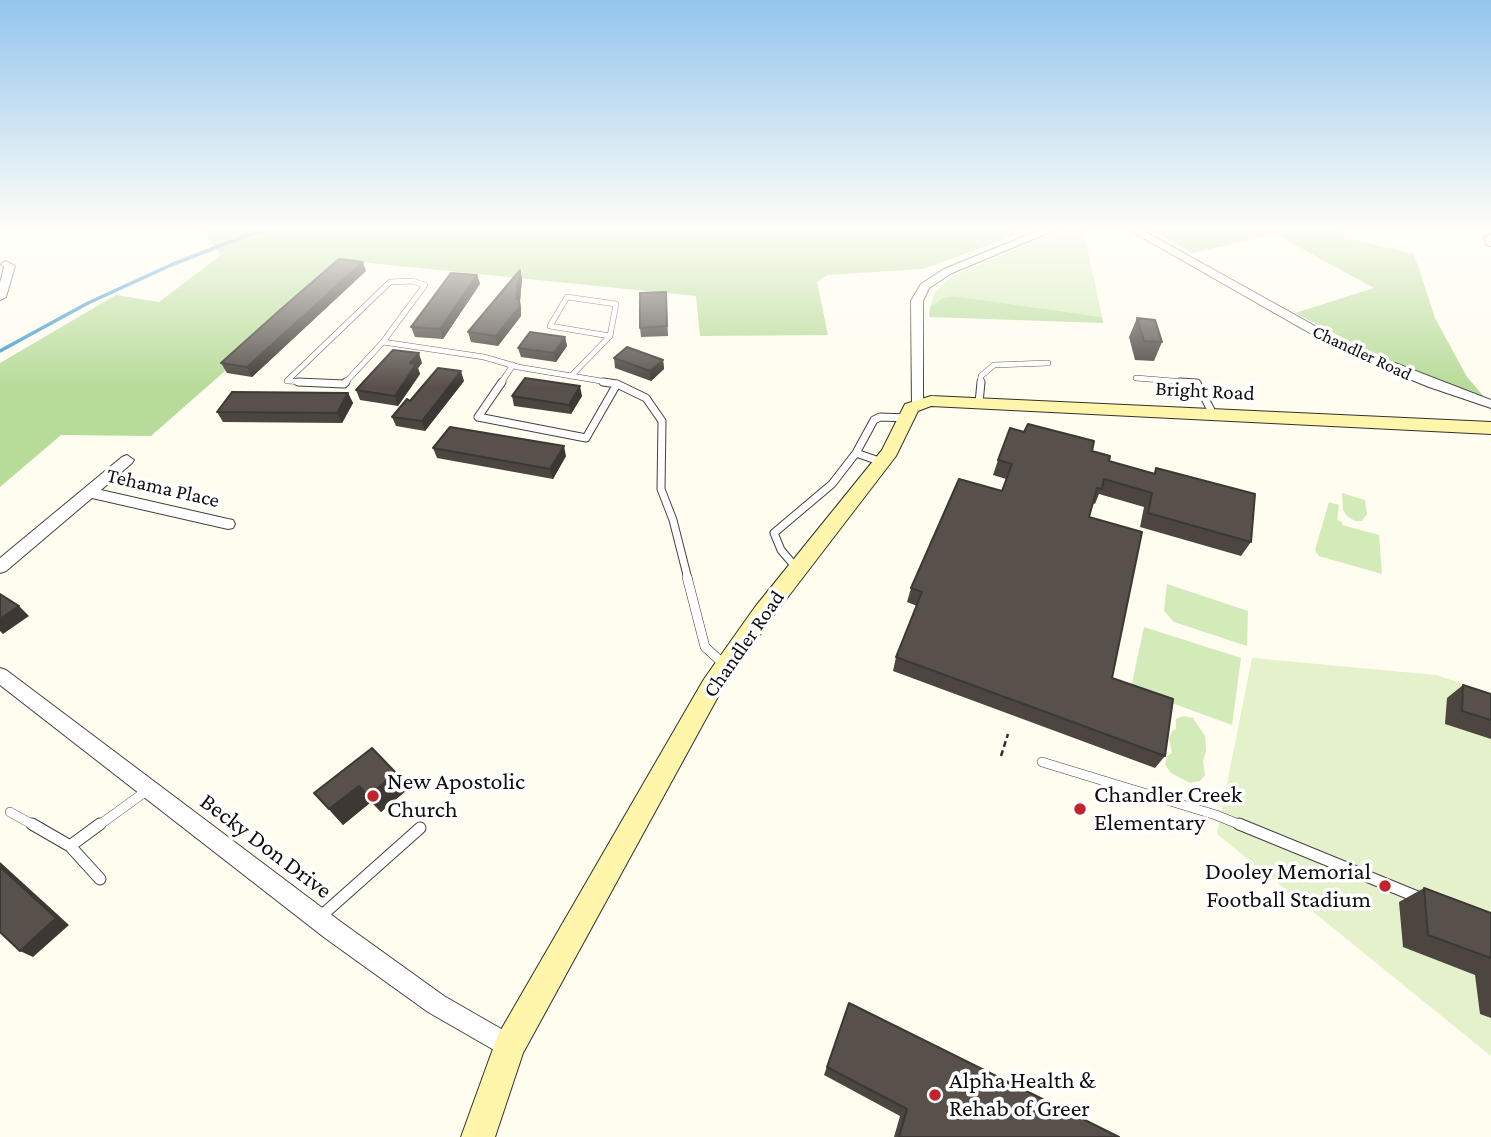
<!DOCTYPE html>
<html>
<head>
<meta charset="utf-8">
<style>
	body { margin:0 }
	canvas { display:block; background:#fffcf0 }
</style>
</head>
<body>
<canvas width="1491" height="1137"></canvas>
<script>
const g = document.querySelector('canvas').getContext('2d');
g.lineJoin = 'round';
function paint(path, color) { g.fillStyle = color; g.fill(path, 'evenodd'); }
const shape = rows => new Path2D(rows.map(r => 'M' + r).join(''));
function strokePath(path, color, width, dash) { g.strokeStyle = color; g.lineWidth = width; g.lineCap = dash ? 'butt' : 'round'; g.setLineDash(dash || []); g.stroke(path); }
function write(font, color, halo, rows, align = 'center') {
  g.font = font + ' "Crimson Pro",serif'; g.lineWidth = 7; g.setLineDash([]); g.textBaseline = 'middle'; g.strokeStyle = halo; g.fillStyle = color; for (const [text, x, y, turn = 0] of rows) {
    g.save(); g.translate(x, y); g.rotate((+turn || 0) * Math.PI / 180); g.textAlign = isNaN(turn) ? turn : align; if (halo) g.strokeText(text, 0, 0); g.fillText(text, 0, 0); g.restore();
  }
}
paint(shape([
	[1066,227,1083,227,1102,317,954,296,943,298,930,307,935,293,951,277],
	[1342,493,1365,500,1367,514,1362,521,1355,521,1347,516,1343,510],
	[1329,502,1339,505,1337,520,1342,522,1342,525,1379,535,1382,574,1319,556,1315,550],
	[1167,584,1248,611,1247,646,1174,622,1164,611],
	[1144,627,1241,658,1232,725,1131,688],
	[1183,716,1193,718,1205,736,1206,751,1203,761,1205,775,1200,781,1190,783,1171,773,1165,765,1167,756,1172,753,1169,738,1172,731,1176,729,1176,719]
]), '#d3eab9');
paint(shape([
	[201,227,1005,227,1016,235,923,269,827,275,817,282,828,335,700,336,696,296,350,261,151,436,61,435,0,487,0,363,116,295,159,302,221,255],
	[1146,227,1337,227,1350,239,1414,254,1435,318,1467,377,1486,399,1380,357,1295,313,1374,288,1275,234,1193,253],
	[954,296,1102,317,1103,323,929,317,930,307,943,298]
]), '#b7db98');
paint(shape([
	[1252,658,1436,675,1491,693,1491,1056,1217,834]
]), '#e4f1cb');
strokePath(shape([
	[0,351,88,303,171,265,245,236,278,227]
]), '#3a95cf', 3.5);
const laneFar3 = shape([
	[567,297,616,304,610,336,550,326,567,297],
	[383,342,484,357,518,367,613,383],
	[571,376,610,336],
	[1136,378,1197,383],
	[331,383,287,381,390,282,412,281,425,285,383,342],
	[345,383,383,342],
	[501,383,513,365],
	[980,383,981,376,994,365,1048,363]
]);
const laneFar2 = shape([
	[298,382,344,384,346,382],
	[502,382,478,417,586,438,617,384],
	[603,382,617,384,646,398,662,421,661,489,673,520,688,579],
	[1180,382,1197,383,1213,414],
	[979,403,981,382],
	[856,453,882,462],
	[798,570,781,550,774,533,832,484,856,453,874,420,880,417,908,418]
]);
const laneFar1 = shape([
	[687,577,705,647,726,666],
	[1042,762,1216,815,1243,826],
	[10,812,35,826],
	[98,826,149,789]
]);
const lane = shape([
	[32,824,70,846],
	[1239,824,1420,898],
	[100,879,70,846,100,824],
	[320,917,420,828]
]);
const street = shape([
	[1047,227,1062,227,952,273,929,288,923,301,923,404,922,407,912,407,911,301,921,284,944,269,1047,227],
	[1124,227,1137,227,1351,346,1491,400,1491,408,1429,387,1343,352,1124,227],
	[1491,234,1491,246,1487,245,1484,237,1491,234],
	[6,261,15,266,6,297,0,300,0,283,4,267,1,264,6,261],
	[127,455,134,460,132,463,101,490,228,519,233,520,235,524,233,528,228,529,92,498,6,571,0,573,0,558,122,457,127,455],
	[0,668,6,670,341,922,444,996,517,1038,521,1046,517,1054,509,1058,501,1054,428,1012,325,938,0,685,0,668]
]);
const secondary = shape([
	[931,396,1491,422,1491,434,931,406,918,411,896,456,771,619,720,693,523,1053,495,1137,461,1137,498,1035,704,679,755,607,882,450,905,404,931,396]
]);
strokePath(laneFar3, '#424242', 6);
strokePath(laneFar2, '#424242', 9);
strokePath(laneFar1, '#424242', 10);
strokePath(lane, '#424242', 13);
strokePath(street, '#424242', 2);
strokePath(secondary, '#313131', 2);
strokePath(shape([
	[1001,756,1008,734]
]), '#313131', 2.5, [6, 3.5]);
strokePath(laneFar3, '#fff', 5);
strokePath(laneFar2, '#fff', 7);
strokePath(laneFar1, '#fff', 9);
strokePath(lane, '#fff', 11);
paint(street, '#fff');
paint(secondary, '#fff5ab');
paint(shape([
	[520,270,522,279,520,301,521,309,521,316,498,346,471,342,468,332],
	[366,271,252,377,227,373,221,363],
	[477,275,480,284,443,339,415,337,411,327],
	[666,292,668,336,641,337,640,328],
	[1137,318,1162,342,1154,361,1135,360,1129,337],
	[565,337,567,346,556,362,521,357,518,348],
	[614,358,663,360,664,369,651,381,615,368],
	[422,363,418,368,420,374,398,406,360,400,356,390],
	[464,381,425,431,396,426,392,417,410,401],
	[348,393,353,403,342,423,223,422,217,412],
	[512,396,582,396,571,414,514,406],
	[433,448,566,456,553,479,437,458],
	[1092,451,1109,461,1154,473,1156,468,1251,542,1241,556,1140,527,1144,507,1099,494,1095,504,1093,503,1089,517,1112,678,1165,756,1155,768,893,671,896,657,917,606,907,602,911,588,1002,491,1006,479,993,475,998,460],
	[1463,685,1491,694,1491,739,1445,724,1447,698],
	[372,748,408,789,381,812,371,802,343,825,314,793],
	[1424,888,1491,913,1491,1018,1480,1014,1475,975,1403,947,1399,902],
	[849,1003,1119,1137,894,1137,900,1116,824,1075]
]), '#4c4540');
paint(shape([
	[363,262,366,271,252,377,247,367],
	[520,270,522,279,520,301,521,309,521,316,498,346,496,336,516,299],
	[477,275,480,284,443,339,440,329],
	[565,337,567,346,556,362,554,353],
	[419,353,422,363,418,368,420,374,398,406,395,396,410,363],
	[663,360,664,369,651,381,650,371],
	[461,371,464,381,425,431,422,421],
	[580,386,582,396,571,414,569,405],
	[348,393,353,403,342,423,337,413],
	[564,446,566,456,553,479,550,469],
	[19,606,29,616,3,634,0,631,0,619],
	[396,773,408,789,381,812,368,796],
	[359,786,371,802,343,825,329,809],
	[0,862,69,925,33,957,20,951,0,867]
]), '#3e3834');
const building = shape([
	[339,259,363,262,247,367,221,363,280,310,339,259],
	[520,270,516,299,519,299,519,307,496,336,468,332,520,270],
	[451,273,477,275,440,329,411,327,451,273],
	[666,292,667,326,640,328,640,293,666,292],
	[1137,318,1155,320,1162,342,1144,341,1137,318],
	[530,332,565,337,554,353,518,348,530,332],
	[627,347,663,360,650,371,614,358,627,347],
	[393,350,419,353,410,363,416,364,395,396,356,390,393,350],
	[438,368,461,371,422,421,392,417,407,399,410,401,438,368],
	[525,378,580,386,569,405,512,396,525,378],
	[232,392,348,393,337,413,217,412,232,392],
	[1028,424,1094,441,1092,451,1110,456,1109,461,1155,474,1156,468,1255,494,1251,542,1148,513,1152,493,1104,479,1102,489,1097,488,1089,517,1142,532,1112,678,1173,699,1165,756,896,657,922,592,911,588,959,479,1002,491,1012,464,998,460,1010,428,1024,432,1028,424],
	[450,427,564,446,550,469,433,448,450,427],
	[0,594,19,606,0,619,0,594],
	[1463,685,1491,694,1491,720,1462,711,1463,685],
	[372,748,396,773,368,796,359,786,329,809,314,793,372,748],
	[0,867,56,918,20,951,0,932,0,867],
	[1424,888,1491,913,1491,958,1428,935,1424,888],
	[849,1003,1119,1137,899,1137,907,1109,827,1067,849,1003]
]);
paint(building, '#58504b');
strokePath(building, '#3e3834', 2);
const sky = g.createLinearGradient(0, 0, 0, 387);
sky.addColorStop(0, '#93c5ee');
sky.addColorStop(0.59, '#fffef8');
sky.addColorStop(1, '#fffef800');
g.fillStyle = sky;
g.fillRect(0, 0, 1491, 387);
for (const [x, y, r, color] of [
	[373,796,7,"#c1242d"],
	[1080,809,7,"#c1242d"],
	[1385,886,7,"#c1242d"],
	[935,1095,7,"#c1242d"]
]) { const dot = new Path2D(); dot.arc(x, y, r, 0, 2 * Math.PI); g.fillStyle = color; g.fill(dot); strokePath(dot, '#fff', 2.5); }
write('18px', '#0f0f0f', '#fff', [
	["Chandler Road",1362,353,25]
]);
write('21px', '#0f0f0f', '#fff', [
	["Bright Road",1205,391,3],
	["Tehama Place",163,488,13],
	["Chandler Road",744,644,-55]
]);
write('24px', '#0f0f0f', '#fff', [
	["New Apostolic",387,782],
	["Church",387,810],
	["Chandler Creek",1094,795],
	["Elementary",1094,823],
	["Dooley Memorial",1371,872,"right"],
	["Football Stadium",1371,900,"right"],
	["Alpha Health &",949,1081],
	["Rehab of Greer",949,1109]
], 'left');
write('24px', '#0f0f0f', '#fff', [
	["Becky Don Drive",266,846,37]
]);
</script>
</body>
</html>
